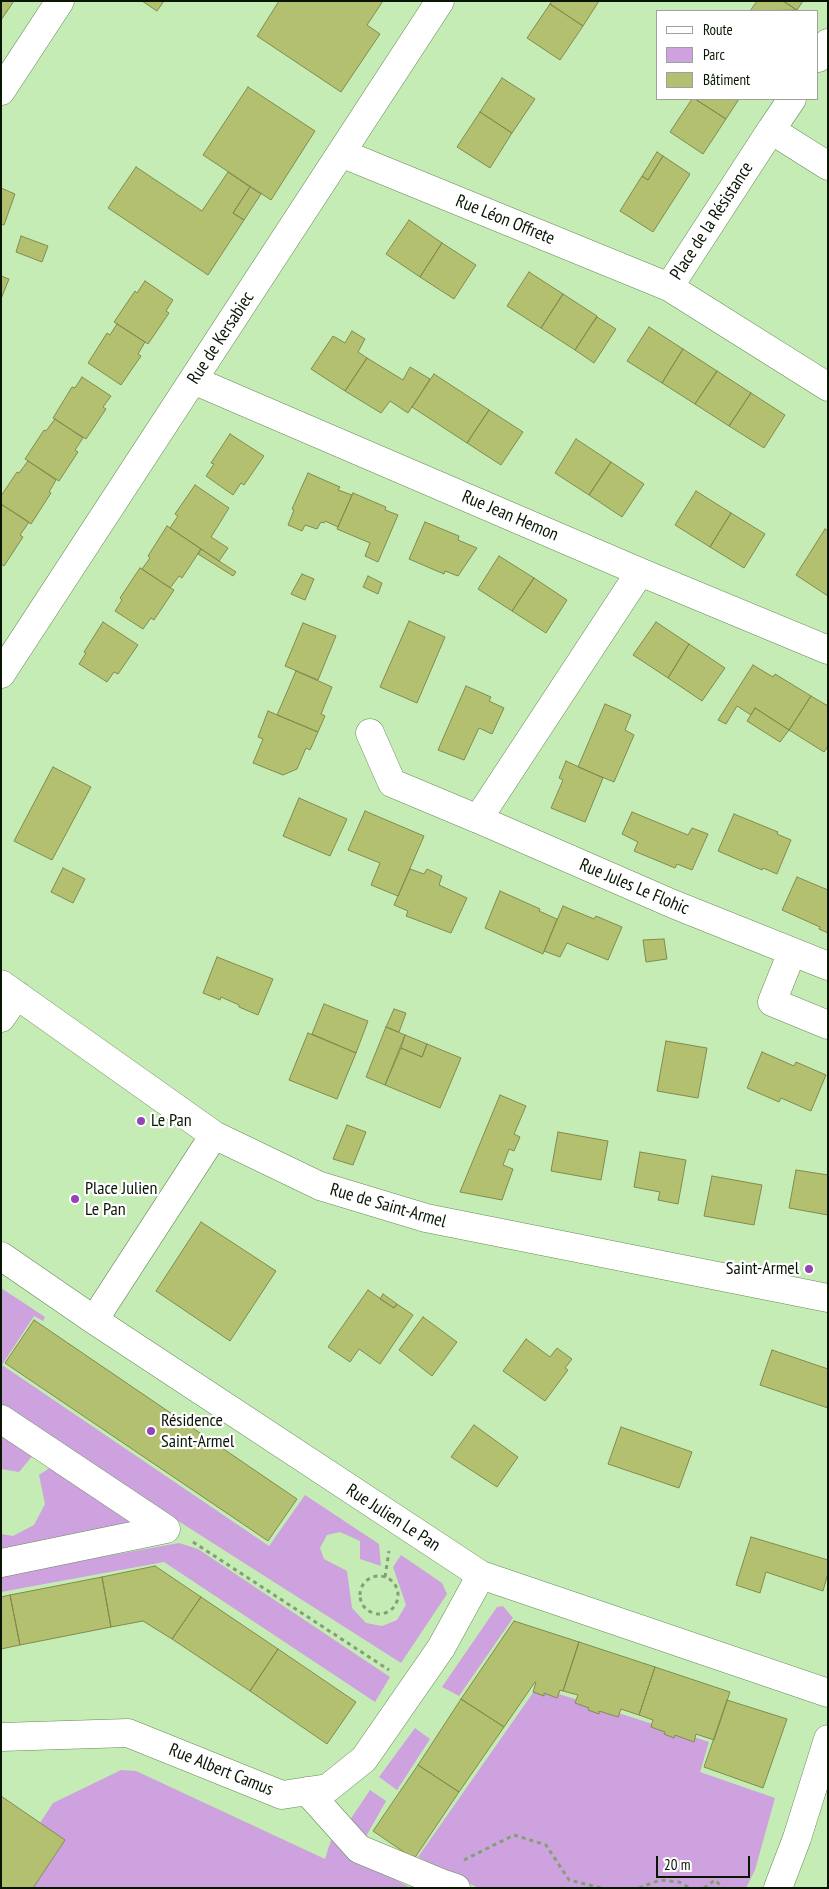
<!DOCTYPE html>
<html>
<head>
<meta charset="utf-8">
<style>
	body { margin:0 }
	#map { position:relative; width:829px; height:1889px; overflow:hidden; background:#c5ecb4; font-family:"PT Sans Narrow",sans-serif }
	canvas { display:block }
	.frame { position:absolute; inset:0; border:2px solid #091604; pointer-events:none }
	.legend { position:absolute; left:656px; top:10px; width:162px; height:90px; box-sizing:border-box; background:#fff; border:1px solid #9da29b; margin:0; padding:6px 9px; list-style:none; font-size:15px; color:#091604 }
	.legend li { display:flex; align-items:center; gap:10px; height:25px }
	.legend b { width:25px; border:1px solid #9da29b }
	.scale { position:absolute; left:656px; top:1856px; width:94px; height:22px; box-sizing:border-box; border:2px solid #091604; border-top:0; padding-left:6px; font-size:15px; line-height:18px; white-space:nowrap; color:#091604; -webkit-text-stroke:4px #fff; paint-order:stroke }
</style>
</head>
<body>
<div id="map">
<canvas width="829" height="1889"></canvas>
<div class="frame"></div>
<ul class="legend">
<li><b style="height:6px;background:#fff"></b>Route</li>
<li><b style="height:14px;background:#cda2df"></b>Parc</li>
<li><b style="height:14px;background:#b3c06f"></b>Bâtiment</li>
</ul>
<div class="scale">20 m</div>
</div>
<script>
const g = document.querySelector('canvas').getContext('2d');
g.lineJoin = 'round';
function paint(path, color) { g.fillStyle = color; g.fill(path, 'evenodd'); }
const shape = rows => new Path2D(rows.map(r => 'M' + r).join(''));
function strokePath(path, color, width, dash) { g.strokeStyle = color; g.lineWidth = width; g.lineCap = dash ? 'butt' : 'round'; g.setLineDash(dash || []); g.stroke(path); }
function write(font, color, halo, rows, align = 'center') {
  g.font = font + ' "PT Sans Narrow",sans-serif'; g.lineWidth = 4.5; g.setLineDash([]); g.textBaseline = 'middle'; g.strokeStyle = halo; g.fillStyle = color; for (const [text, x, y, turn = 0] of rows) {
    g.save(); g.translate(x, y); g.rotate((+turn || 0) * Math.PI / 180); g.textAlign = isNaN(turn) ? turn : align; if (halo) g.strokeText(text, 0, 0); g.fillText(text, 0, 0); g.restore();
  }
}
paint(shape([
	[1,1288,45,1317,43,1321,34,1316,2,1365,269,1546,305,1495,379,1544,381,1566,360,1559,360,1541,340,1532,327,1535,320,1548,324,1559,347,1571,352,1608,366,1623,382,1626,397,1620,406,1605,393,1567,401,1555,442,1583,447,1594,401,1663,1,1408],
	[1,1433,34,1454,19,1472,1,1469],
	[54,1465,141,1526,1,1556,1,1534,13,1536,34,1525,45,1504,39,1475],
	[179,1543,198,1549,390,1677,375,1702,164,1562,1,1592,1,1575],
	[503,1606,513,1618,459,1696,442,1687,497,1607],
	[537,1687,709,1742,700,1772,775,1798,755,1870,746,1888,478,1888,418,1857],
	[415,1728,430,1739,397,1790,379,1777],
	[121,1770,136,1771,325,1859,331,1840,363,1863,411,1888,33,1888,65,1840,40,1823,53,1803],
	[370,1790,386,1801,364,1840,346,1826]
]), '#cda2df');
const building = shape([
	[1,1,14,1,1,20,1,1],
	[142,1,164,1,157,11,142,1],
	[279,1,383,1,367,25,380,34,341,92,257,36,279,1],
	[552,1,599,1,583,26,550,4,552,1],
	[757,1,783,1,797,10,750,11,757,1],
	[783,1,803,1,797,10,783,1],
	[550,4,583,26,560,60,527,38,550,4],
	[502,78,535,99,512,133,480,112,502,78],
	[248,87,315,131,271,200,203,155,248,87],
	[692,99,695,99,726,119,703,154,670,132,692,99],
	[695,99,739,99,726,119,695,99],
	[480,112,512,133,490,168,457,147,480,112],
	[657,152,663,156,648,180,642,176,657,152],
	[663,156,690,174,653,232,620,211,642,176,648,180,663,156],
	[136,167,202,211,228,172,250,187,233,213,244,220,208,275,108,208,136,167],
	[250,187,261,194,244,220,233,213,250,187],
	[1,188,15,194,4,225,1,224,1,188],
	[409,220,442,243,420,277,386,254,409,220],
	[21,236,48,246,42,262,16,252,21,236],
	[442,243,476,265,454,299,420,277,442,243],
	[529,272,563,294,541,328,507,306,529,272],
	[1,276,9,279,1,299,1,276],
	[145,281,173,300,166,311,169,313,148,344,114,322,135,291,137,293,145,281],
	[563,294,597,316,575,350,541,328,563,294],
	[597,317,616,329,594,363,575,350,597,317],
	[117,324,145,342,138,354,141,356,121,385,88,363,107,333,110,335,117,324],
	[649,327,683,349,662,383,627,361,649,327],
	[352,331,365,339,358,352,367,358,345,391,311,369,333,336,345,343,352,331],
	[683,349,717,371,695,404,662,383,683,349],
	[367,358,403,380,410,367,430,379,408,413,390,401,381,413,345,391,367,358],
	[717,371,751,393,729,426,695,404,717,371],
	[434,374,489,410,467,443,412,407,434,374],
	[82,377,111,396,103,407,106,409,86,439,53,418,72,387,75,388,82,377],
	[751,393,785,415,764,448,729,426,751,393],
	[489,410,523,432,501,465,467,443,489,410],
	[55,419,83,438,75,450,78,452,59,481,25,459,44,430,46,431,55,419],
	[230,434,264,456,244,485,241,483,233,495,206,476,214,464,211,463,230,434],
	[576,439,611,462,589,495,555,473,576,439],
	[28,461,56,480,49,492,51,493,31,524,1,504,1,496,17,472,19,473,28,461],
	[611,462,644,484,622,517,589,495,611,462],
	[308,473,340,487,338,490,352,495,338,527,325,521,324,523,321,522,317,529,305,525,302,531,288,525,294,510,292,509,308,473],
	[195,485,229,508,211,537,228,548,219,561,170,528,178,516,175,514,195,485],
	[696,491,731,513,710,547,675,525,696,491],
	[353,493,386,507,385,510,398,515,378,562,365,556,370,543,337,529,353,493],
	[1,504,29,522,20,535,23,537,4,566,1,564,1,504],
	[731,513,765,534,744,568,710,547,731,513],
	[425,522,459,536,458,540,477,548,458,576,445,571,444,574,409,559,425,522],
	[167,526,201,549,182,578,179,576,170,588,142,569,150,558,148,556,167,526],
	[825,529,828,531,828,596,796,575,825,529],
	[201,549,219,561,236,572,233,576,198,554,201,549],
	[499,556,534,578,512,611,478,589,499,556],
	[140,568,174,590,154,620,151,618,143,629,115,611,122,600,120,598,140,568],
	[302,574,314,579,305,600,291,594,302,574],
	[368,576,382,583,378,594,363,587,368,576],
	[534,578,567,600,546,633,512,611,534,578],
	[409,621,445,637,417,703,380,687,409,621],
	[103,622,138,645,118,674,114,672,107,682,79,664,86,653,84,652,103,622],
	[656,622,689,644,668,678,633,655,656,622],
	[303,623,336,636,318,680,285,666,303,623],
	[689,644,725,668,702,701,668,678,689,644],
	[753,665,773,677,775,674,811,696,789,730,755,708,751,715,737,706,726,724,718,720,753,665],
	[296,671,332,687,321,714,325,716,318,732,277,715,296,671],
	[466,686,491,697,489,701,504,708,492,734,479,728,464,760,438,750,466,686],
	[811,696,828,706,828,746,824,752,789,730,811,696],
	[605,704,631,715,625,730,634,735,614,782,578,767,605,704],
	[755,708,789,730,780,742,747,721,755,708],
	[268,711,318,732,310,750,306,748,297,769,283,775,253,763,263,739,258,737,268,711],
	[566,761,603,778,585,822,551,808,563,780,559,778,566,761],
	[53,767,91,787,52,860,14,841,53,767],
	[299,798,347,819,330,856,283,836,299,798],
	[365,811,424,836,398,896,371,885,380,863,348,850,365,811],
	[632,812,688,835,692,828,708,834,692,870,677,864,675,868,634,851,638,842,622,834,632,812],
	[734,814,778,832,777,834,791,840,777,874,763,868,762,870,718,851,734,814],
	[63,868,85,879,73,903,51,892,63,868],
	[410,869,424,874,427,869,442,876,439,885,467,898,451,933,406,916,408,911,394,905,410,869],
	[797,877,828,890,828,933,819,929,820,927,782,910,797,877],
	[500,891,540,909,539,911,557,919,543,954,485,928,500,891],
	[563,906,594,919,596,916,622,927,608,960,567,943,560,957,544,951,563,906],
	[664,939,667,959,646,962,643,940,664,939],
	[217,957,273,979,258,1015,239,1007,239,1005,221,997,220,1000,203,993,217,957],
	[324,1004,368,1021,356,1053,312,1034,324,1004],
	[394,1009,406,1013,399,1032,386,1027,394,1009],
	[386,1027,405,1035,385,1085,366,1077,386,1027],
	[308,1033,356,1053,337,1099,289,1080,308,1033],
	[405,1035,427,1044,422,1057,401,1048,405,1035],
	[666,1041,707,1048,698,1098,657,1091,666,1041],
	[427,1044,461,1058,440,1108,385,1085,401,1048,422,1057,427,1044],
	[762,1052,794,1066,796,1062,826,1075,811,1111,781,1098,779,1102,747,1088,762,1052],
	[500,1095,526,1106,514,1134,520,1137,514,1151,509,1149,503,1165,513,1169,502,1200,460,1192,500,1095],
	[347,1125,366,1132,353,1165,333,1159,347,1125],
	[558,1132,608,1141,601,1180,551,1171,558,1132],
	[640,1152,686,1160,678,1204,658,1200,660,1192,634,1187,640,1152],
	[796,1170,828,1175,828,1215,789,1208,796,1170],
	[712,1176,762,1185,754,1225,704,1216,712,1176],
	[201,1222,276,1271,230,1341,156,1291,201,1222],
	[368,1290,394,1308,397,1304,413,1315,380,1364,359,1349,350,1362,328,1347,368,1290],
	[383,1294,397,1304,394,1308,380,1299,383,1294],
	[423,1317,457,1342,432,1376,399,1350,423,1317],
	[34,1320,297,1499,268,1541,5,1363,34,1320],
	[526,1339,550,1357,557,1348,572,1359,565,1368,568,1370,545,1401,503,1371,526,1339],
	[772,1350,828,1369,828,1408,760,1385,772,1350],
	[474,1425,518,1457,497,1487,451,1457,474,1425],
	[621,1427,692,1452,679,1488,608,1464,621,1427],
	[751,1537,828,1560,828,1573,823,1591,766,1572,760,1593,736,1585,751,1537],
	[155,1566,201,1597,172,1639,143,1621,111,1627,102,1577,155,1566],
	[102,1577,111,1627,20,1645,10,1595,102,1577],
	[10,1595,20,1645,1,1649,1,1597,10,1595],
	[201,1597,278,1649,250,1691,172,1639,201,1597],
	[514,1621,579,1642,563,1691,560,1690,557,1698,544,1693,544,1696,533,1692,536,1682,535,1682,504,1727,461,1699,514,1621],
	[579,1642,655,1667,639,1715,621,1709,618,1717,599,1711,599,1714,588,1710,589,1708,575,1703,578,1695,563,1691,579,1642],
	[278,1649,356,1702,327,1744,250,1691,278,1649],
	[655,1667,730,1692,714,1740,696,1734,694,1742,675,1735,674,1738,664,1734,665,1732,651,1727,653,1720,639,1715,655,1667],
	[461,1699,504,1727,459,1792,418,1765,461,1699],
	[727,1700,787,1719,763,1788,704,1767,727,1700],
	[418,1765,459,1792,414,1859,373,1831,418,1765],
	[1,1796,65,1840,33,1888,1,1888,1,1796]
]);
paint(building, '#b3c06f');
strokePath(building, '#818b4e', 1);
const minor = shape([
	[818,58,828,43],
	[1,91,60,1],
	[771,130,792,99],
	[341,153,669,287],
	[828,166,771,130,669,287,828,387],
	[193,380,640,572,828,650],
	[640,572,478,819,673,904,828,966],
	[1,674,440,1],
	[370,733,392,783,478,819],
	[792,952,772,1002,828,1025],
	[1,984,214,1135,320,1186,426,1218,828,1298],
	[1,1018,17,995],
	[1,1256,94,1320,481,1575,828,1693],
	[94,1320,214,1135],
	[1,1419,166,1529,1,1563],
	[1,1737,128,1733,282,1795,328,1788,364,1759,441,1648,481,1575],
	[307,1791,359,1849,441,1883,456,1888],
	[778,1888,797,1838,828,1739]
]);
strokePath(minor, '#668956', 29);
strokePath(shape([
	[193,1542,389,1670],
	'360 1595a19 19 0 1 1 38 0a19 19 0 1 1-38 0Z',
	[385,1577,389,1551],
	[464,1860,514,1835,546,1845,569,1880,601,1888],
	[639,1888,660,1880,679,1882,690,1888],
	[704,1888,715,1880,723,1888]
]), '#82a075', 3, [4, 4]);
strokePath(minor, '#fff', 28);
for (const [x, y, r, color] of [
	[141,1121,5,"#9644b3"],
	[75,1199,5,"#9644b3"],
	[809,1269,5,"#9644b3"],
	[151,1431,5,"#9644b3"]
]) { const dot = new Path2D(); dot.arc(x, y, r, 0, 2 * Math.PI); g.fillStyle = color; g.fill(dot); strokePath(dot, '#fff', 2); }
write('18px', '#091604', '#fff', [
	["Rue Léon Offrete",505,220,22],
	["Place de la Résistance",712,221,-57],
	["Rue de Kersabiec",221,338,-57],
	["Rue Jean Hemon",510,516,23],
	["Rue Jules Le Flohic",634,887,23],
	["Rue de Saint-Armel",388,1206,16],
	["Rue Julien Le Pan",393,1518,33],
	["Rue Albert Camus",221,1770,22]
]);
write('18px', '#091604', '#fff', [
	["Le Pan",151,1121],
	["Place Julien",85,1189],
	["Le Pan",85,1210],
	["Saint-Armel",799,1269,"right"],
	["Résidence",161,1421],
	["Saint-Armel",161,1442]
], 'left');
</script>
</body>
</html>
